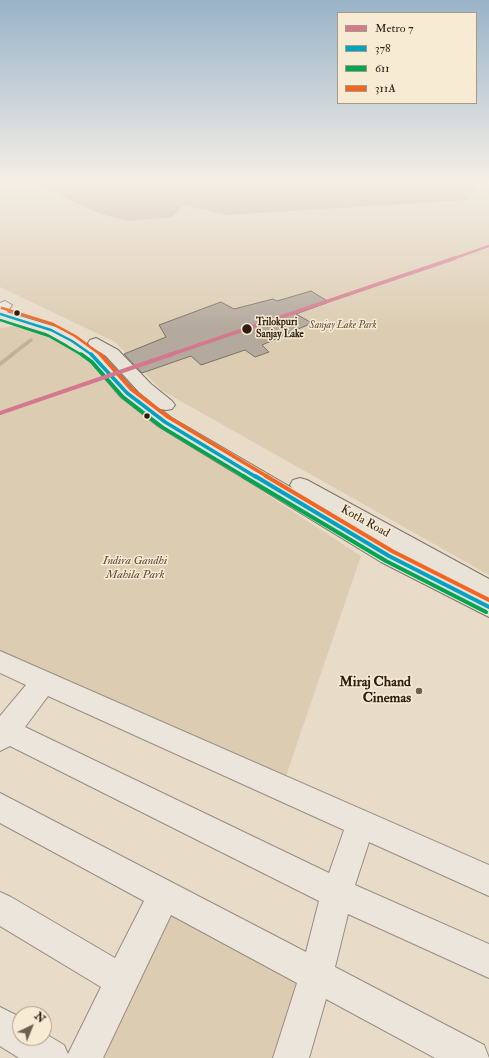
<!DOCTYPE html>
<html>
<head>
<meta charset="utf-8">
<style>
	body { margin:0 }
	#map { position:relative; width:489px; height:1058px; overflow:hidden; background:#e8dcc9; font-family:"IM FELL Double Pica",serif }
	canvas { display:block }
	.legend { position:absolute; left:337px; top:12px; width:140px; height:92px; box-sizing:border-box; background:#f8ebd3; border:1px solid #a79985; margin:0; padding:5px 7px; list-style:none; font-size:12px; color:#2d1e10 }
	.legend li { display:flex; align-items:center; gap:8px; height:20px }
	.legend b { width:20px; border:1px solid #a79985 }
	.north { position:absolute; left:12px; top:1006px; width:40px; height:40px; box-sizing:border-box; background:#f8ebd3; border:1px solid #a79985; border-radius:50%; rotate:43deg; font-size:11px; font-weight:700; line-height:16px; text-align:center; color:#2d1e10 }
	.north::after { content:''; display:block; margin:auto; width:14px; height:18px; background:#6e6051; clip-path:polygon(50% 0,100% 100%,50% 72%,0 100%) }
</style>
</head>
<body>
<div id="map">
<canvas width="489" height="1058"></canvas>
<ul class="legend">
<li><b style="height:5px;background:#d3788d"></b>Metro 7</li>
<li><b style="height:5px;background:#02a2c4"></b>378</li>
<li><b style="height:5px;background:#00a651"></b>611</li>
<li><b style="height:5px;background:#f26522"></b>311A</li>
</ul>
<div class="north">N</div>
</div>
<script>
const g = document.querySelector('canvas').getContext('2d');
g.lineJoin = 'round';
function paint(path, color) { g.fillStyle = color; g.fill(path, 'evenodd'); }
const shape = rows => new Path2D(rows.map(r => 'M' + r).join(''));
function strokePath(path, color, width, dash) { g.strokeStyle = color; g.lineWidth = width; g.lineCap = dash ? 'butt' : 'round'; g.setLineDash(dash || []); g.stroke(path); }
function write(font, color, halo, rows, align = 'center') {
  g.font = font + ' "IM FELL Double Pica",serif'; g.lineWidth = 3; g.setLineDash([]); g.textBaseline = 'middle'; g.strokeStyle = halo; g.fillStyle = color; for (const [text, x, y, turn = 0] of rows) {
    g.save(); g.translate(x, y); g.rotate((+turn || 0) * Math.PI / 180); g.textAlign = isNaN(turn) ? turn : align; if (halo) g.strokeText(text, 0, 0); g.fillText(text, 0, 0); g.restore();
  }
}
paint(shape([
	[0,181,489,181,489,575,161,390,115,342,0,287],
	[14,326,30,327,45,332,70,344,92,362,163,427,361,556,285,779,0,652,0,328],
	[164,910,307,988,286,1058,94,1058]
]), '#dcccb2');
paint(shape([
	[30,181,480,181,467,200,226,215,184,205,172,217,128,221,98,213]
]), '#c2b197');
strokePath(shape([
	[11,355,31,340]
]), '#c2b197', 3.5);
strokePath(shape([
	[0,364,13,354]
]), '#c2b197', 4);
const building = shape([
	[311,291,329,302,296,314,312,323,262,345,269,352,255,357,245,350,201,365,191,356,142,373,124,354,166,337,159,325,221,302,234,309,273,299,277,301,311,291]
]);
paint(building, '#b3a99c');
strokePath(building, '#7c7468', 1);
const minor = shape([
	[5,301,12,305,5,315,0,316,0,303,5,301],
	[0,651,489,865,489,896,369,842,355,885,489,944,489,978,348,914,335,967,484,1045,489,1058,435,1058,326,999,309,1058,273,1058,297,983,171,915,103,1058,19,1058,0,1046,0,1007,20,1017,20,1038,44,1038,44,1033,64,1045,68,1054,101,987,0,926,0,892,11,897,115,958,144,901,0,823,0,793,306,952,319,901,10,746,0,751,0,716,26,685,0,673,0,651],
	[48,696,344,830,329,873,25,727,48,696]
]);
const major = shape([
	[0,310,56,327,78,338,102,355,133,389,172,418,292,488,290,485,293,480,300,478,307,480,489,579,489,617,381,562,158,426,121,397,90,361,66,344,46,333,0,319,0,310],
	[96,338,118,350,151,384,172,401,175,405,172,409,166,410,160,409,139,392,106,356,90,346,88,343,90,340,96,338]
]);
strokePath(minor, '#968d82', 2);
strokePath(major, '#7c7468', 2);
paint(minor, '#ebe5dc');
paint(major, '#e8e2d7');
strokePath(shape([
	[0,314,51,330,72,341,92,355]
]), '#02a2c4', 2.5);
strokePath(shape([
	[91,354,127,393,165,422,256,477]
]), '#02a2c4', 3.5);
strokePath(shape([
	[255,476,389,556,489,607]
]), '#02a2c4', 4);
strokePath(shape([
	[0,320,49,336,82,355]
]), '#00a651', 2.5);
strokePath(shape([
	[81,354,92,362,123,397,162,427,245,477]
]), '#00a651', 3.5);
strokePath(shape([
	[243,476,386,561,486,612]
]), '#00a651', 4);
strokePath(shape([
	[2,308,53,324,75,336,101,355]
]), '#f26522', 2.5);
strokePath(shape([
	[100,354,131,389,168,417,268,477]
]), '#f26522', 3.5);
strokePath(shape([
	[266,476,392,551,489,600]
]), '#f26522', 4);
strokePath(shape([
	[452,259,489,246]
]), '#d3788d', 2.5);
strokePath(shape([
	[169,355,455,258]
]), '#d3788d', 3.5);
strokePath(shape([
	[0,413,172,354]
]), '#d3788d', 4);
const sky = g.createLinearGradient(0, 0, 0, 329);
sky.addColorStop(0, '#99b3c8');
sky.addColorStop(0.55, '#f5efe7');
sky.addColorStop(1, '#f5efe700');
g.fillStyle = sky;
g.fillRect(0, 0, 489, 329);
for (const [x, y, r, color] of [
	[17,313,3.5,"#2d1e10"],
	[247,329,5.5,"#2d1e10"],
	[147,416,3.5,"#2d1e10"],
	[419,691,4,"#6e6051"]
]) { const dot = new Path2D(); dot.arc(x, y, r, 0, 2 * Math.PI); g.fillStyle = color; g.fill(dot); strokePath(dot, '#f8ebd3', 1.5); }
write('bold 10px', '#2d1e10', '#f8ebd3', [
	["Trilokpuri",256,323],
	["Sanjay Lake",256,335]
], 'left');
write('italic 10px', '#5f4e3b', '#f8ebd3', [
	["Sanjay Lake Park",343,326]
]);
write('12px', '#2d1e10', '#f8ebd3', [
	["Kotla Road",365,522,29]
]);
write('italic 12px', '#5f4e3b', '#f8ebd3', [
	["Indira Gandhi",135,561],
	["Mahila Park",135,575]
]);
write('bold 14px', '#2d1e10', '#f8ebd3', [
	["Miraj Chand",411,683],
	["Cinemas",411,699]
], 'right');
</script>
</body>
</html>
